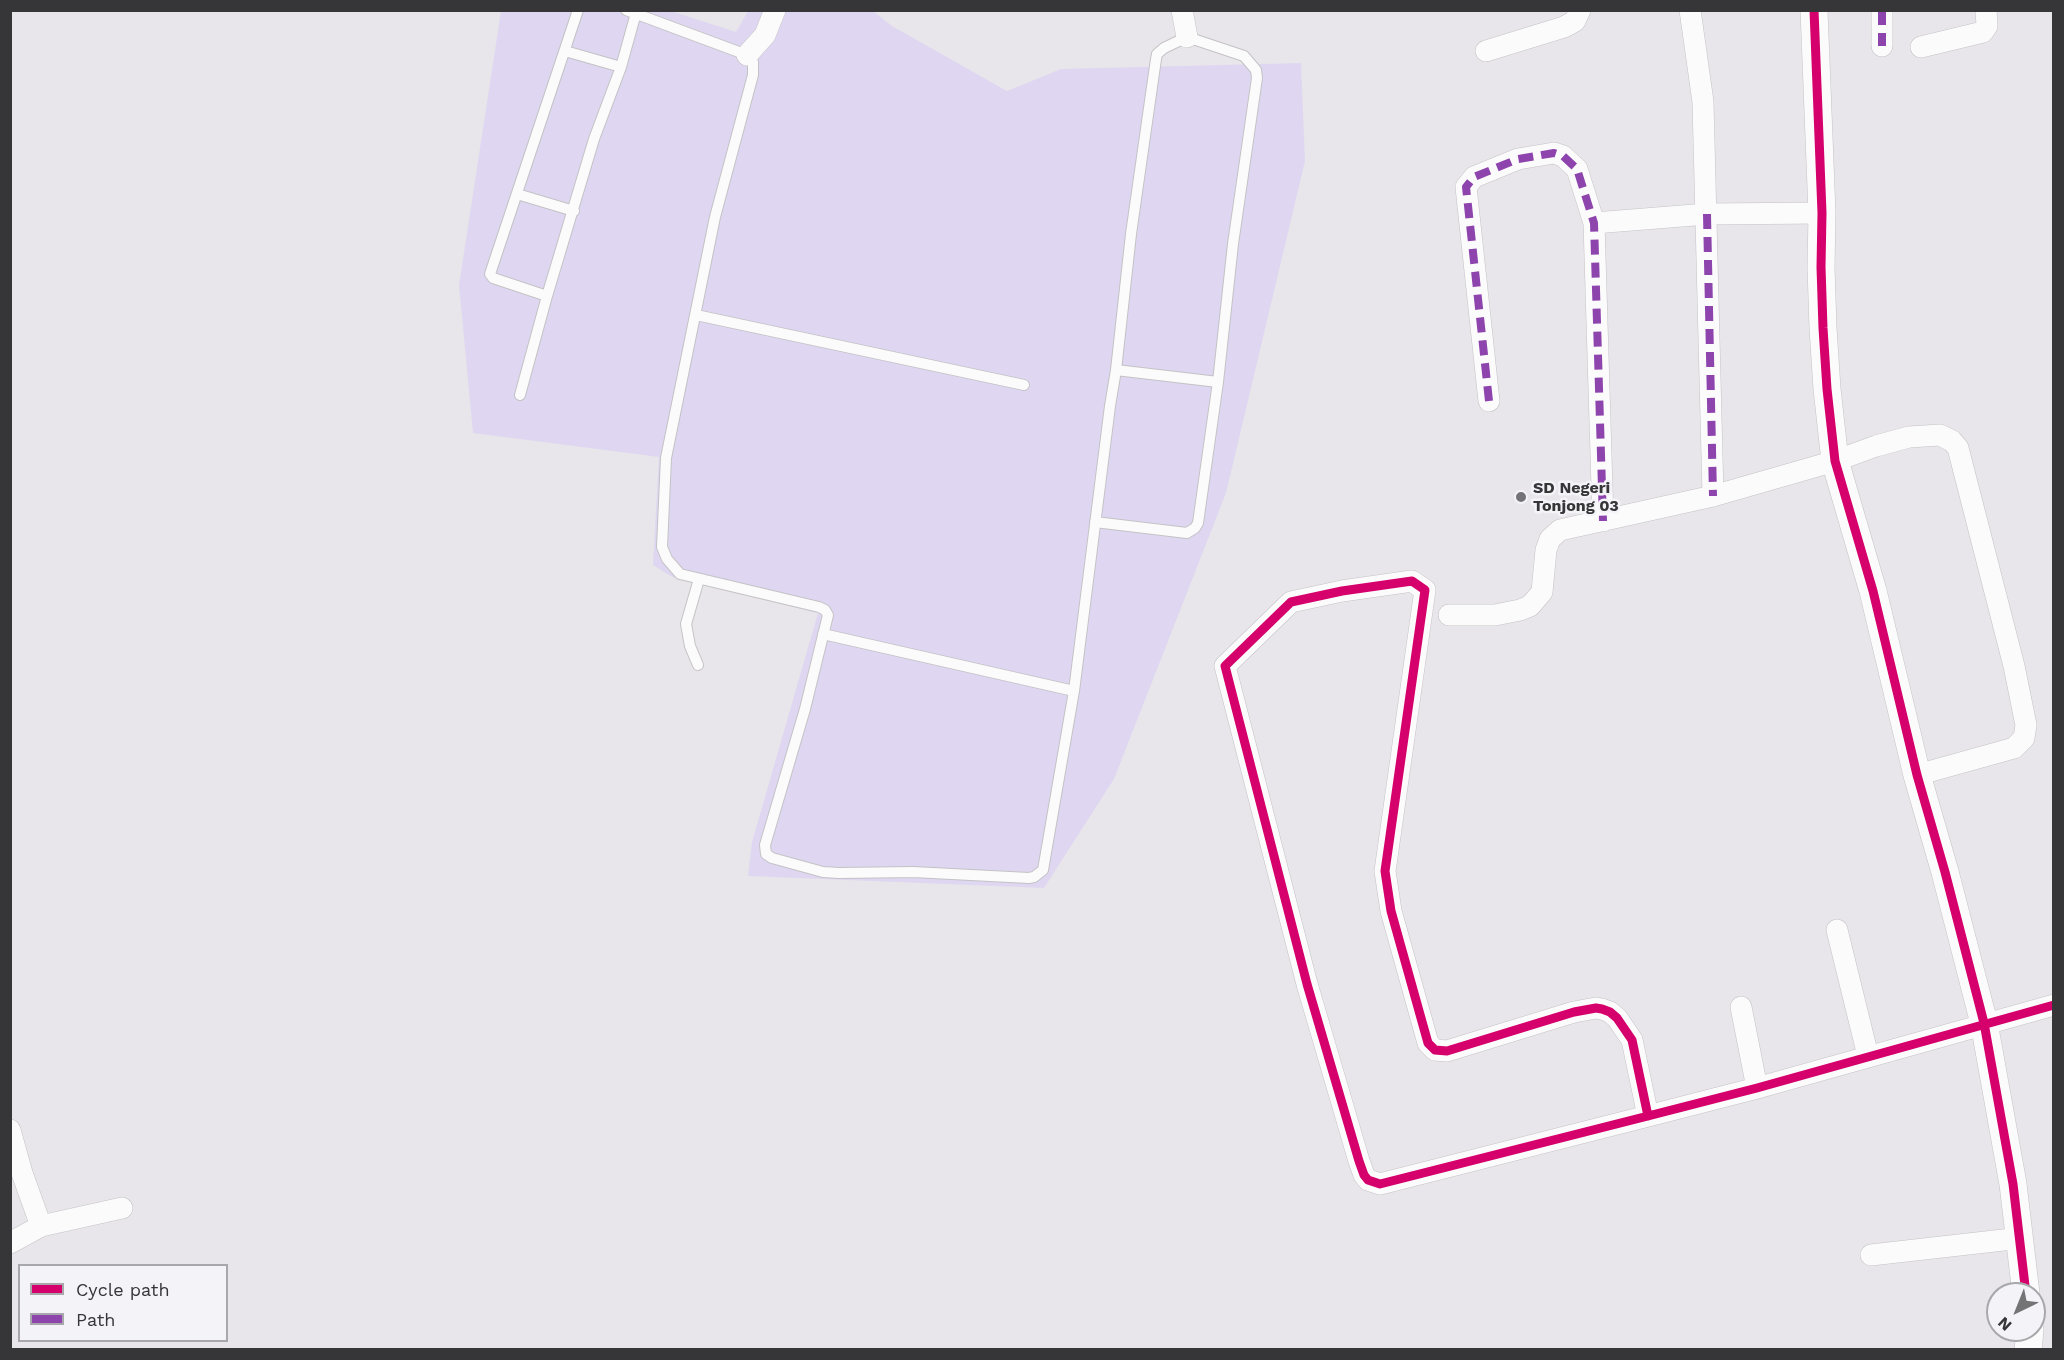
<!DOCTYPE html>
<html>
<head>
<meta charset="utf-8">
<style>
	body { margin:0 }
	#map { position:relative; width:2064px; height:1360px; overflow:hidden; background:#e8e6ea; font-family:"Work Sans",sans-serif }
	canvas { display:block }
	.frame { position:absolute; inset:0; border:12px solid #363537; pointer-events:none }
	.legend { position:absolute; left:18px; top:1264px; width:210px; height:78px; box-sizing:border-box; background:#f4f3f8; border:2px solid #a8a7ab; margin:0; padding:8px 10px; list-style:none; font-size:18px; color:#363537 }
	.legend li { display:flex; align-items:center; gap:12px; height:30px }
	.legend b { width:30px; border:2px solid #a8a7ab }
	.north { position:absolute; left:1986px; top:1282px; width:60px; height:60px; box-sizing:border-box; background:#f4f3f8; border:2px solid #a8a7ab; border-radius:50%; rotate:223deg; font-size:16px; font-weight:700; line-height:24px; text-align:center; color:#363537 }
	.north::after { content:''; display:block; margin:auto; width:21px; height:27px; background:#747376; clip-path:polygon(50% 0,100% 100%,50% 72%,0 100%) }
</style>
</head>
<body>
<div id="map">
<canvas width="2064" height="1360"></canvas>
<div class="frame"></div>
<ul class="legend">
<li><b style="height:8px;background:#d6006c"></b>Cycle path</li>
<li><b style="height:8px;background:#8e44ad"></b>Path</li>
</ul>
<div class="north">N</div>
</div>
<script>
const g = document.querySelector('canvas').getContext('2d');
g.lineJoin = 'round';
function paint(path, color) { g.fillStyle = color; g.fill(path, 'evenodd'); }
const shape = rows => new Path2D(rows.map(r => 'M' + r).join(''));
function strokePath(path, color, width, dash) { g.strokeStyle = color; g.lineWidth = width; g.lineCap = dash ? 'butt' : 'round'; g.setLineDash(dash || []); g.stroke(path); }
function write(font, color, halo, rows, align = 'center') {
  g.font = font + ' "Work Sans",sans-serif'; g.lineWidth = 5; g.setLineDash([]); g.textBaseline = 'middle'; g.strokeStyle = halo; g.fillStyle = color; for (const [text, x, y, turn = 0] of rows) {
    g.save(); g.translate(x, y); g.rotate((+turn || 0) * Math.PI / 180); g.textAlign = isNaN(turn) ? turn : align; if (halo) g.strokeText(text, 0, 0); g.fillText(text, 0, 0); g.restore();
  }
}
paint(shape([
	[501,11,671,11,736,32,748,11,873,11,892,26,1007,91,1061,69,1301,63,1305,161,1226,493,1114,779,1044,888,748,876,752,842,818,613,672,577,653,565,659,457,473,433,459,285]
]), '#dfd7f1');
const service = shape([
	[626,10,747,55,753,62,753,75,715,217,666,458,662,547,667,559,680,574,819,607,825,610,828,615,805,709,765,845,766,854,772,858,823,872,839,873,913,872,1029,878,1034,877,1043,870,1074,691,1110,406,1116,370,1131,234,1156,59,1157,54,1164,48,1187,37,1244,56,1256,70,1257,78,1233,244,1218,382,1198,523,1195,528,1187,533,1095,522],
	[565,51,621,67],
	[517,194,574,211],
	[547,296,493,278,490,274,578,10],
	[696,315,1024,385],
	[1116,370,1218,382],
	[520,395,547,296,594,139,621,67,636,13],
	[823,634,1074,691],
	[698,665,690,646,686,624,699,579]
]);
const minor = shape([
	[1182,10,1187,37],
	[1690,10,1703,102,1713,496],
	[1882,10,1882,46],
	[1921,47,1983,32,1987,26,1986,10],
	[1486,51,1564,27,1575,21,1580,10],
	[747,55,765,35,775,10],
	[1594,223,1707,214,1822,213],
	[1489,401,1466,187,1474,177,1518,159,1554,153,1563,156,1577,169,1594,223,1603,521],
	[1449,615,1495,615,1520,610,1530,606,1542,592,1546,550,1550,539,1560,530,1713,496,1835,461,1876,446,1909,437,1940,435,1952,441,1958,448,2014,666,2026,725,2024,738,2014,748,1917,775],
	[1837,930,1868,1056],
	[1741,1007,1757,1088],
	[1648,1116,1632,1040,1617,1018,1610,1012,1602,1009,1596,1008,1574,1012,1447,1051,1435,1050,1428,1043,1391,911,1385,871,1425,590,1412,581,1342,591,1291,602,1225,666,1307,984,1359,1161,1364,1175,1368,1180,1380,1184,1648,1116,1757,1088,2054,1005],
	[10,1130,22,1173,41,1226],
	[10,1243,41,1226,122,1208],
	[1871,1255,2021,1238]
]);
const tertiary = shape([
	[1814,10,1822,213,1821,267,1823,328,1827,389,1835,461,1873,591,1917,775,1945,872,1984,1023,2013,1184,2026,1294],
	[2028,1350,2030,1330]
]);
strokePath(service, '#c4c2c5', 12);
strokePath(minor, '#c4c2c5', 22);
strokePath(tertiary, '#c4c2c5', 28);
strokePath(service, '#fcfbfc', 10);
strokePath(minor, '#fcfbfc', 21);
strokePath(tertiary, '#fcfbfc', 27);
strokePath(shape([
	[1882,10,1882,46],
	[1707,214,1713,496],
	[1489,401,1466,187,1474,177,1518,159,1554,153,1563,156,1577,169,1594,223,1603,521]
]), '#8e44ad', 8, [15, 8]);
strokePath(shape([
	[1814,10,1822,213,1821,267,1823,328,1827,389,1835,461,1873,591,1917,775,1945,872,1984,1023,2013,1184,2026,1294],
	[1648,1116,1632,1040,1617,1018,1610,1012,1602,1009,1596,1008,1574,1012,1447,1051,1435,1050,1428,1043,1391,911,1385,871,1425,590,1412,581,1342,591,1291,602,1225,666,1307,984,1359,1161,1364,1175,1368,1180,1380,1184,1648,1116,1757,1088,2054,1005]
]), '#d6006c', 9);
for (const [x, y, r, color] of [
	[1521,497,6,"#747376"]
]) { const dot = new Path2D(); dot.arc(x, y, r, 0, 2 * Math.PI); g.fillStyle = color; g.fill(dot); strokePath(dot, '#f4f3f8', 2); }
write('bold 16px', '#363537', '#f4f3f8', [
	["SD Negeri",1533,488],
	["Tonjong 03",1533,506]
], 'left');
</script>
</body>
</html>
